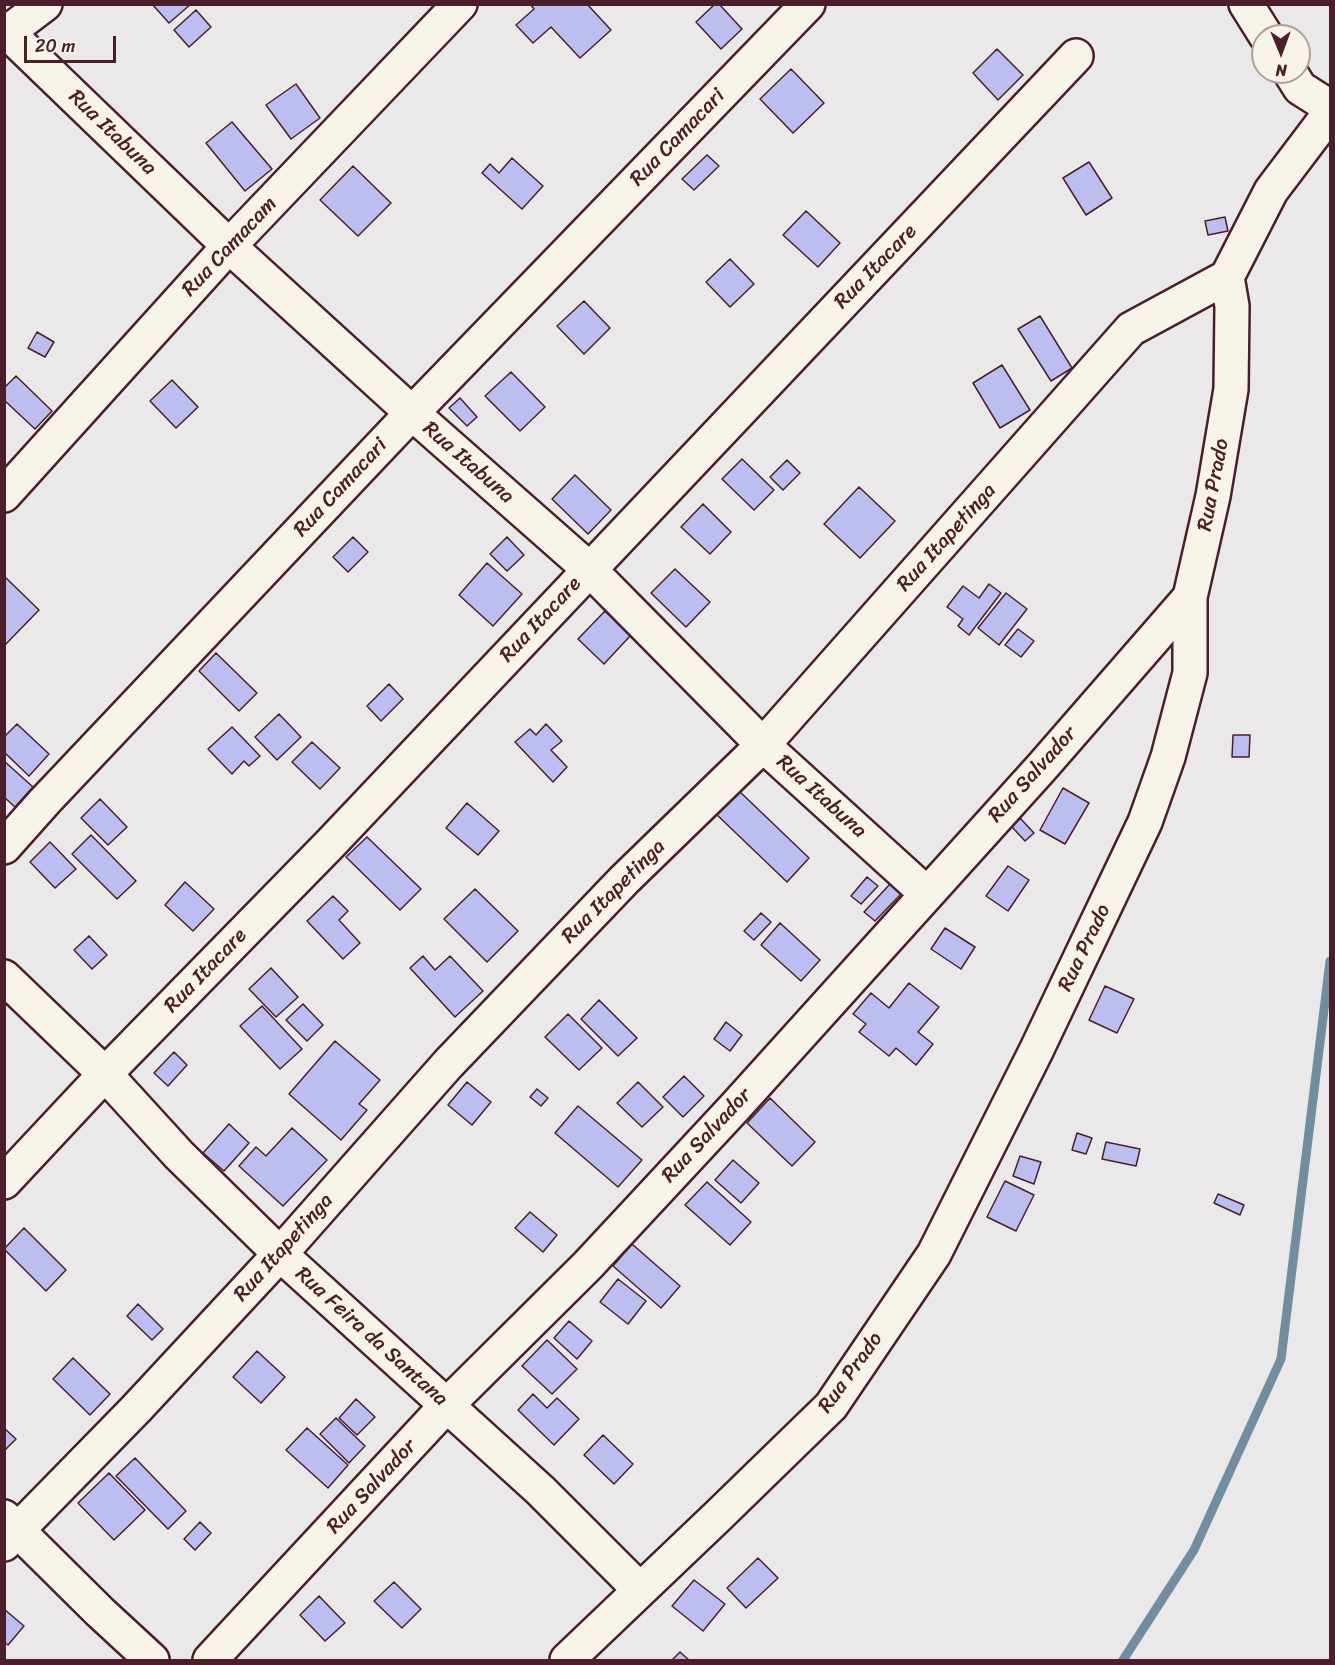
<!DOCTYPE html>
<html>
<head>
<meta charset="utf-8">
<style>
	body { margin:0 }
	#map { position:relative; width:1335px; height:1665px; overflow:hidden; background:#ebe8ea; font-family:Sriracha,sans-serif }
	canvas { display:block }
	.frame { position:absolute; inset:0; border:6px solid #4a1f2b; pointer-events:none }
	.north { position:absolute; left:1251px; top:24px; width:60px; height:60px; box-sizing:border-box; background:#f7f3e8; border:2px solid #b29e9c; border-radius:50%; rotate:179deg; font-size:16px; font-weight:700; line-height:24px; text-align:center; color:#4a1f2b }
	.north::after { content:''; display:block; margin:auto; width:21px; height:27px; background:#4a1f2b; clip-path:polygon(50% 0,100% 100%,50% 72%,0 100%) }
	.scale { position:absolute; left:24px; top:36px; width:92px; height:27px; box-sizing:border-box; border:3px solid #4a1f2b; border-top:0; padding-left:8px; font-size:18px; line-height:21px; white-space:nowrap; color:#4a1f2b; -webkit-text-stroke:4px #f7f3e8; paint-order:stroke }
</style>
</head>
<body>
<div id="map">
<canvas width="1335" height="1665"></canvas>
<div class="frame"></div>
<div class="north">N</div>
<div class="scale">20 m</div>
</div>
<script>
const g = document.querySelector('canvas').getContext('2d');
g.lineJoin = 'round';
const shape = rows => new Path2D(rows.map(r => 'M' + r).join(''));
function strokePath(path, color, width, dash) { g.strokeStyle = color; g.lineWidth = width; g.lineCap = dash ? 'butt' : 'round'; g.setLineDash(dash || []); g.stroke(path); }
function paint(path, color) { g.fillStyle = color; g.fill(path, 'evenodd'); }
function write(font, color, halo, rows, align = 'center') {
  g.font = font + ' Sriracha,sans-serif'; g.lineWidth = 6; g.setLineDash([]); g.textBaseline = 'middle'; g.strokeStyle = halo; g.fillStyle = color; for (const [text, x, y, turn = 0] of rows) {
    g.save(); g.translate(x, y); g.rotate((+turn || 0) * Math.PI / 180); g.textAlign = isNaN(turn) ? turn : align; if (halo) g.strokeText(text, 0, 0); g.fillText(text, 0, 0); g.restore();
  }
}
strokePath(shape([
	[1123,1660,1194,1550,1281,1359,1330,961]
]), '#728ca0', 9);
const building = shape([
	[152,4,191,4,169,23,152,4],
	[530,4,587,4,611,30,580,58,551,27,533,43,516,25,534,9,530,4],
	[715,4,719,4,742,29,721,49,696,22,715,4],
	[196,10,211,27,189,47,174,30,196,10],
	[997,49,1023,75,998,100,973,73,997,49],
	[791,69,824,103,793,133,760,99,791,69],
	[296,84,320,118,291,139,266,105,296,84],
	[232,122,272,169,245,191,206,143,232,122],
	[707,155,719,166,694,190,682,179,707,155],
	[512,158,543,186,522,209,482,173,490,164,499,173,512,158],
	[1089,162,1112,198,1086,215,1063,178,1089,162],
	[353,166,391,203,358,236,320,200,353,166],
	[806,211,840,243,818,267,783,235,806,211],
	[1225,217,1228,231,1208,235,1205,221,1225,217],
	[730,259,754,284,730,307,706,282,730,259],
	[584,301,610,328,584,354,557,326,584,301],
	[1040,316,1072,368,1051,381,1018,329,1040,316],
	[37,332,54,342,45,357,28,348,37,332],
	[1002,365,1030,410,1000,428,973,383,1002,365],
	[511,372,545,407,520,431,485,396,511,372],
	[16,376,52,411,35,429,4,400,4,388,16,376],
	[172,380,198,407,176,428,150,401,172,380],
	[460,398,477,417,467,426,449,408,460,398],
	[742,459,774,490,754,510,722,479,742,459],
	[787,460,800,473,783,490,770,477,787,460],
	[575,475,611,510,588,534,552,499,575,475],
	[859,487,895,521,860,558,824,524,859,487],
	[703,504,731,532,710,554,681,527,703,504],
	[353,537,368,552,348,572,333,557,353,537],
	[507,537,524,555,507,571,490,554,507,537],
	[487,563,522,594,493,626,459,595,487,563],
	[675,569,710,602,686,627,651,593,675,569],
	[4,576,39,610,4,646,4,576],
	[989,584,1001,593,969,635,958,626,963,619,947,607,963,586,979,598,989,584],
	[1006,593,1027,609,999,645,978,628,1006,593],
	[605,611,631,635,604,664,578,639,605,611],
	[1018,629,1034,641,1021,657,1005,645,1018,629],
	[216,653,257,693,239,711,199,671,216,653],
	[389,684,403,699,381,721,367,706,389,684],
	[279,714,301,737,277,760,255,737,279,714],
	[17,724,49,754,29,776,4,752,4,737,17,724],
	[546,724,562,741,551,750,567,767,553,782,515,742,530,729,536,735,546,724],
	[232,727,260,756,249,766,244,761,232,774,208,749,232,727],
	[1233,735,1250,735,1249,757,1232,757,1233,735],
	[312,742,340,768,320,789,292,762,312,742],
	[4,761,33,787,15,807,4,797,4,761],
	[1063,788,1089,803,1065,844,1040,830,1063,788],
	[737,789,809,858,787,882,714,812,737,789],
	[100,799,127,827,108,845,81,818,100,799],
	[467,803,499,831,478,855,446,828,467,803],
	[1020,818,1034,833,1025,841,1012,827,1020,818],
	[91,835,136,881,117,899,72,854,91,835],
	[367,837,421,889,400,910,346,857,367,837],
	[50,842,76,869,55,888,30,862,50,842],
	[1008,866,1029,880,1008,911,986,896,1008,866],
	[867,877,878,886,861,904,851,896,867,877],
	[185,882,214,909,193,931,165,905,185,882],
	[890,884,901,894,875,921,864,912,890,884],
	[475,889,518,931,487,962,444,919,475,889],
	[333,896,348,911,339,920,360,943,343,959,307,921,333,896],
	[761,913,771,922,754,940,744,931,761,913],
	[780,923,820,960,801,981,761,945,780,923],
	[945,928,975,947,961,969,931,949,945,928],
	[89,936,107,955,92,969,74,950,89,936],
	[423,956,435,970,450,956,483,991,455,1017,410,968,423,956],
	[271,968,298,997,276,1017,249,989,271,968],
	[909,983,939,1007,918,1032,933,1044,916,1065,896,1048,889,1056,859,1032,866,1024,853,1014,871,993,889,1008,909,983],
	[1105,986,1134,999,1117,1033,1089,1020,1105,986],
	[599,1000,637,1038,618,1056,581,1019,599,1000],
	[303,1004,323,1025,307,1041,286,1020,303,1004],
	[262,1006,302,1049,280,1069,240,1026,262,1006],
	[568,1014,602,1048,579,1070,545,1037,568,1014],
	[726,1022,742,1035,730,1051,714,1039,726,1022],
	[335,1041,380,1080,359,1104,367,1110,341,1140,289,1094,335,1041],
	[174,1052,187,1065,168,1086,154,1073,174,1052],
	[684,1076,704,1096,683,1117,663,1097,684,1076],
	[467,1082,491,1102,472,1125,448,1105,467,1082],
	[638,1082,663,1107,642,1127,617,1103,638,1082],
	[537,1089,548,1098,541,1106,530,1097,537,1089],
	[770,1098,815,1142,792,1166,747,1123,770,1098],
	[578,1106,642,1160,618,1187,555,1133,578,1106],
	[229,1124,249,1143,224,1171,203,1153,229,1124],
	[292,1128,327,1160,283,1206,239,1166,256,1147,266,1156,292,1128],
	[1077,1133,1092,1138,1086,1154,1072,1150,1077,1133],
	[1106,1142,1140,1149,1136,1166,1102,1159,1106,1142],
	[1020,1156,1041,1162,1034,1184,1013,1176,1020,1156],
	[733,1160,759,1183,741,1203,715,1180,733,1160],
	[1005,1181,1034,1195,1016,1231,987,1217,1005,1181],
	[707,1182,751,1222,730,1245,685,1205,707,1182],
	[1218,1194,1244,1205,1240,1215,1214,1203,1218,1194],
	[530,1212,557,1235,543,1252,515,1228,530,1212],
	[24,1228,66,1270,46,1291,4,1249,24,1228],
	[632,1244,680,1286,661,1308,613,1266,632,1244],
	[618,1279,646,1301,628,1324,600,1302,618,1279],
	[138,1304,163,1329,152,1340,127,1316,138,1304],
	[569,1321,592,1341,577,1359,554,1338,569,1321],
	[547,1340,577,1369,552,1394,522,1366,547,1340],
	[257,1351,285,1377,261,1403,233,1377,257,1351],
	[73,1358,110,1394,90,1415,53,1379,73,1358],
	[533,1394,547,1408,557,1398,579,1419,554,1445,518,1410,533,1394],
	[356,1399,375,1417,357,1435,339,1418,356,1399],
	[336,1418,365,1446,349,1463,320,1434,336,1418],
	[4,1428,16,1439,4,1451,4,1428],
	[307,1428,348,1465,328,1488,286,1450,307,1428],
	[603,1435,633,1464,614,1484,584,1455,603,1435],
	[135,1458,186,1511,168,1529,116,1476,135,1458],
	[109,1473,145,1510,114,1540,78,1503,109,1473],
	[200,1522,211,1533,195,1550,184,1539,200,1522],
	[758,1558,778,1578,746,1608,727,1588,758,1558],
	[694,1580,725,1604,703,1631,672,1606,694,1580],
	[394,1582,421,1609,402,1628,374,1601,394,1582],
	[319,1596,345,1623,325,1641,300,1615,319,1596],
	[4,1609,24,1626,8,1645,4,1642,4,1609],
	[680,1652,689,1660,672,1660,680,1652]
]);
paint(building, '#bdbef0');
strokePath(building, '#4a1f2b', 1.5);
const street = shape([
	[1246,4,1266,36],
	[8,33,229,246,412,413,589,569,763,745,927,894],
	[4,35,45,4],
	[1290,72,1300,88,1330,107],
	[4,495,229,246,460,4],
	[4,847,45,801,412,413,808,4],
	[4,977,105,1074,179,1155,280,1254,540,1490,640,1590],
	[4,1182,105,1074,331,843,1076,56],
	[4,1517,100,1612,152,1660],
	[4,1544,136,1409,280,1254,448,1064,624,880,763,745,1131,329,1227,277],
	[210,1660,447,1405,588,1265,735,1107,1042,767,1190,597],
	[567,1660,719,1515,831,1406,934,1254,1036,1051,1145,822,1168,757,1190,673,1190,597,1213,496,1231,389,1232,306,1227,277,1271,191,1330,113]
]);
strokePath(street, '#4a1f2b', 38);
strokePath(street, '#f7f3e8', 33);
write('21px', '#4a1f2b', '#f7f3e8', [
	["Rua Itabuna",112,133,44],
	["Rua Camacari",678,138,-46],
	["Rua Camacam",230,247,-47],
	["Rua Itacare",876,267,-46],
	["Rua Itabuna",468,463,41],
	["Rua Prado",1214,485,-79],
	["Rua Camacari",341,488,-47],
	["Rua Itapetinga",947,538,-48],
	["Rua Itacare",541,620,-47],
	["Rua Salvador",1033,775,-48],
	["Rua Itabuna",821,797,42],
	["Rua Itapetinga",614,892,-45],
	["Rua Prado",1085,948,-64],
	["Rua Itacare",206,971,-46],
	["Rua Salvador",707,1136,-47],
	["Rua Itapetinga",284,1248,-48],
	["Rua Feira da Santana",371,1337,42],
	["Rua Prado",851,1373,-54],
	["Rua Salvador",372,1487,-47]
]);
</script>
</body>
</html>
